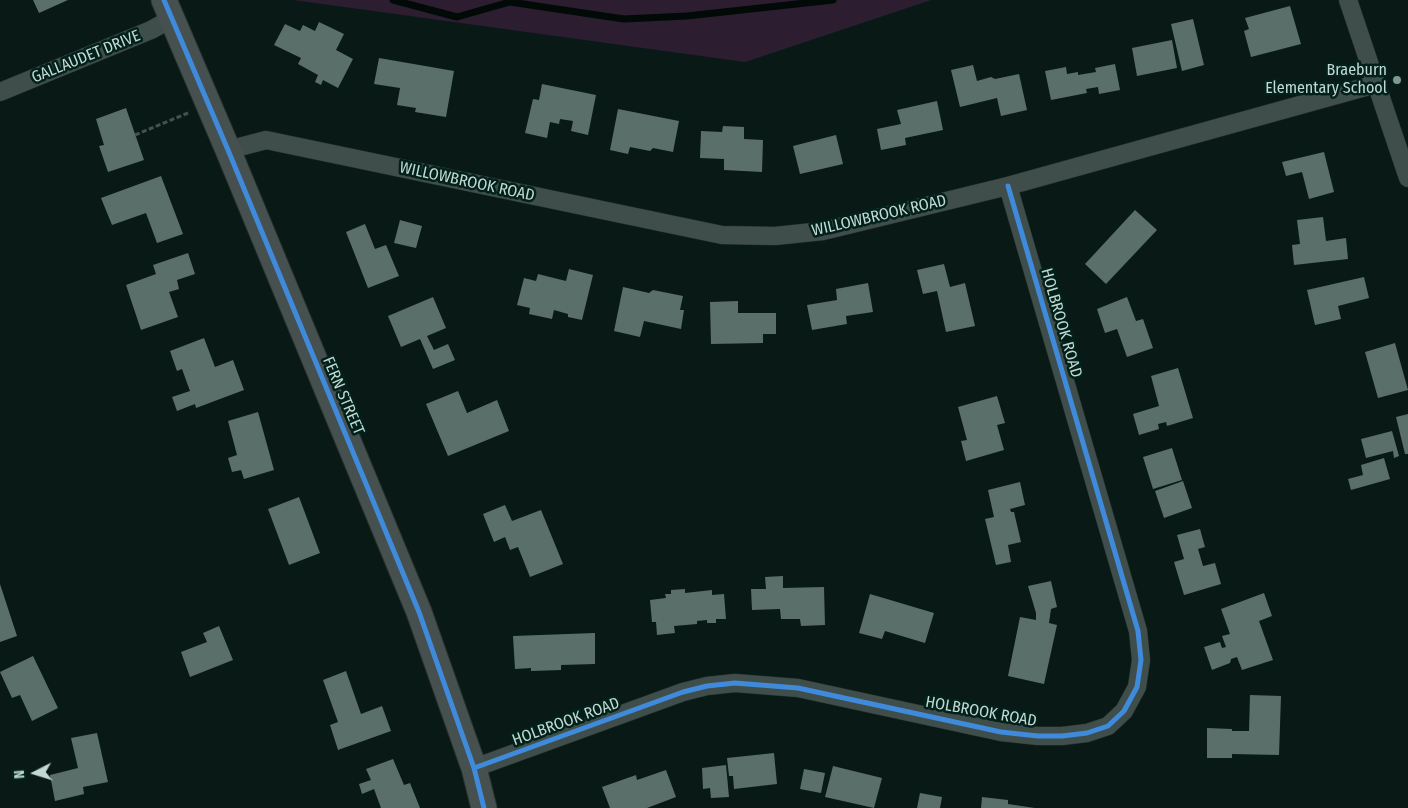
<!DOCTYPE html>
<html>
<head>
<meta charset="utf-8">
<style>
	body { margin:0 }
	#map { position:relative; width:1408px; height:808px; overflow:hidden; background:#091a16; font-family:"Fira Sans Condensed",sans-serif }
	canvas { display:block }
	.north { position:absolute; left:10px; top:748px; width:50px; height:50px; -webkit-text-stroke:4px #02211a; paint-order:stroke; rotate:265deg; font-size:14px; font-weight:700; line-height:20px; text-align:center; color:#c3d8d2 }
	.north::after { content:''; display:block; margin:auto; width:18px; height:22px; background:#c3d8d2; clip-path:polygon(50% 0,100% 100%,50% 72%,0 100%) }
</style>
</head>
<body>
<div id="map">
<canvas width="1408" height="808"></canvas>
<div class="north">N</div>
</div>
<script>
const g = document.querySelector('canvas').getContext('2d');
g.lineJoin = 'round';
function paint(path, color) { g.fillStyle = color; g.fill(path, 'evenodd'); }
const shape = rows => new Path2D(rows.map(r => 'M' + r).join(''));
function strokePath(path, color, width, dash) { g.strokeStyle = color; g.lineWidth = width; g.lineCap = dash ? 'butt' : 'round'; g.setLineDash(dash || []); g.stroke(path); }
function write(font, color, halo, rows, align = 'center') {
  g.font = font + ' "Fira Sans Condensed",sans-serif'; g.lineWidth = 5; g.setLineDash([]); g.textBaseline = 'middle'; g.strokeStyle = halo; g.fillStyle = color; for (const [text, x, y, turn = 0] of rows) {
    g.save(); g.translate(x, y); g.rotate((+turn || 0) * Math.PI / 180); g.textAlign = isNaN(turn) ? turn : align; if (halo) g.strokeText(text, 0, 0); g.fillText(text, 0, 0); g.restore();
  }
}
paint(shape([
	[293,0,931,0,745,62]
]), '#2c1d31');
strokePath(shape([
	[393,0,457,17,510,2,624,19,687,16,833,0]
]), '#010a07', 7);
paint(shape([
	[33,0,68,0,39,13],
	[1290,6,1301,44,1251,57,1244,31,1249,29,1245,18],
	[1193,19,1204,65,1182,71,1171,24],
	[319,22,344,34,336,50,353,59,338,88,323,80,321,85,315,82,318,75,298,64,301,58,274,45,285,24,300,31,303,25,315,31],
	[1172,40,1177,68,1137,76,1132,48],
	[379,58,454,71,446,117,415,112,416,108,397,105,400,88,374,84],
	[1115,64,1120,90,1099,94,1098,87,1086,89,1087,93,1051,100,1045,71,1066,67,1067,74,1078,72,1078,75,1096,72,1095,68],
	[973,65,977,81,991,77,995,79,1019,74,1027,110,1001,116,997,98,960,107,951,70],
	[542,84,596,95,588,135,571,131,573,121,560,119,559,124,550,122,547,138,525,133,533,99,539,100],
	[937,101,943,130,905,138,906,145,881,150,877,129,901,124,897,110],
	[126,108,144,160,108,172,99,146,104,145,96,119],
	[618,109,679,121,673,152,653,148,650,151,630,147,628,154,610,150],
	[723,126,744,127,744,139,763,140,762,172,724,170,724,159,700,158,701,131,722,132],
	[836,135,843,164,800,174,793,146],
	[1324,152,1334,192,1309,199,1302,172,1286,176,1282,162],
	[161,176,183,234,157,243,146,213,112,225,101,198],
	[1135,210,1157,230,1106,284,1085,264],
	[1323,217,1326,241,1346,238,1348,259,1294,265,1292,245,1300,244,1297,220],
	[400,220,422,226,416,248,394,243],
	[365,224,375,249,386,245,399,276,368,288,346,232],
	[188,253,195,274,177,280,179,289,169,292,178,317,141,330,126,285,156,274,153,265],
	[944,264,950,287,965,283,975,326,946,332,937,291,923,294,917,270],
	[569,269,593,275,582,320,568,317,568,314,554,310,552,319,529,314,530,308,517,305,524,278,536,281,538,274,566,281],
	[1364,277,1369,298,1338,306,1341,319,1315,325,1307,290],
	[868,283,873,312,846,316,847,324,812,330,807,305,837,300,836,289],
	[623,287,649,293,653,290,683,296,680,310,684,310,681,329,644,321,640,337,614,331],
	[433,297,446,328,427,336,434,350,448,344,455,360,433,369,420,339,401,347,388,316],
	[1127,297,1136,321,1143,319,1153,348,1127,357,1117,329,1105,333,1097,309],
	[738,301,738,313,776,313,776,334,763,334,763,343,711,344,710,302],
	[204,338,215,367,233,360,244,390,196,408,195,404,177,411,172,397,190,391,182,369,177,371,170,351],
	[1395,343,1408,390,1378,398,1365,352],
	[1178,368,1193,418,1167,426,1166,422,1158,424,1159,429,1139,435,1133,414,1159,406,1151,376],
	[458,391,467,413,497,400,509,431,448,456,426,404],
	[997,396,1005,423,997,425,1004,450,966,461,961,441,967,440,958,407],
	[258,412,274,470,244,479,241,470,232,472,228,458,237,455,228,421],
	[1408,414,1408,454,1405,454,1396,417],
	[1392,431,1399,456,1394,458,1393,451,1366,458,1361,439],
	[1172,448,1182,480,1153,489,1143,457],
	[1384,458,1390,479,1351,490,1348,479,1363,475,1361,465],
	[1183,481,1192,508,1164,518,1155,491],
	[1020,482,1025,505,1010,509,1011,512,1014,512,1021,542,1008,545,1011,562,996,565,985,519,994,517,988,490],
	[299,497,320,553,289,565,268,509],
	[505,505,512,521,541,510,563,564,530,577,518,547,510,550,505,537,494,542,483,514],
	[1200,529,1205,547,1198,549,1203,566,1215,563,1221,584,1184,595,1174,562,1184,559,1177,535],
	[783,576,783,588,824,587,825,625,801,626,800,619,781,619,780,609,752,610,751,589,766,589,765,577],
	[1051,581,1057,607,1051,609,1049,623,1057,625,1044,684,1008,676,1020,617,1036,620,1036,613,1028,586],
	[0,584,17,636,0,642],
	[685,589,685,593,712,590,712,595,724,594,726,619,716,619,716,623,707,623,707,620,697,621,697,624,674,626,675,633,657,635,656,622,652,622,650,600,666,598,665,594,671,594,671,590],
	[1264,593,1272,616,1259,621,1273,660,1242,670,1237,657,1231,659,1230,663,1212,670,1204,647,1220,642,1222,648,1226,647,1222,636,1230,634,1221,609],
	[870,594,934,613,925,643,885,631,882,639,859,633],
	[219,626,233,660,190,677,181,652,207,642,203,633],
	[595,633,595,664,561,665,561,670,531,671,531,668,515,669,513,636],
	[33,656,58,708,32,721,20,695,12,698,0,672],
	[346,671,361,714,382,706,391,731,338,750,330,725,338,722,323,680],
	[1250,695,1281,696,1279,755,1232,754,1232,758,1207,758,1207,728,1232,729,1232,731,1249,731],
	[97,733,108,782,83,787,84,794,55,801,50,775,78,768,71,738],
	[774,753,777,784,734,789,733,776,729,776,727,758],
	[393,759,404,785,410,783,420,808,381,808,374,789,362,794,359,784,371,780,366,769],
	[726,765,729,797,711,798,710,788,703,789,702,768],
	[833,766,882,778,874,808,825,797],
	[804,769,825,773,821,793,800,789],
	[666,770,676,797,647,808,610,808,602,787,636,775,637,780],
	[920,793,942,797,940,808,917,808],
	[982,797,1008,800,1008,804,1035,808,981,808]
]), '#5a6f6a');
const street = shape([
	[1348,0,1408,178],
	[0,92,151,30,171,19],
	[228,150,266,140,722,235,775,236,823,231,1008,186,1376,84],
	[474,768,683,692,707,686,735,683,798,688,1001,732,1038,736,1062,736,1087,733,1108,726,1124,711,1137,687,1141,660,1138,631,1008,186]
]);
const secondary = shape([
	[164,0,228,150,419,612,474,768,484,808]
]);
strokePath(street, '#283330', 19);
strokePath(secondary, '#283330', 27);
strokePath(shape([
	[135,135,188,113]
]), '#45514e', 3, [5, 2.5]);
strokePath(street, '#3f4e4a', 18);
strokePath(secondary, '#45504f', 25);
strokePath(shape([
	[164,0,228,150,419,612,474,768,484,808],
	[474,768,683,692,707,686,735,683,798,688,1001,732,1038,736,1062,736,1087,733,1108,726,1124,711,1137,687,1141,660,1138,631,1008,186]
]), '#408adc', 5);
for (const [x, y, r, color] of [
	[1397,80,5,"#829690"]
]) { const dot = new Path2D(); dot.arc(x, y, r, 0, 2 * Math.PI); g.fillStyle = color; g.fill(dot); strokePath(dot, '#02211a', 2); }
write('16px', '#c3d8d2', '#02211a', [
	["GALLAUDET DRIVE",86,57,-22],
	["WILLOWBROOK ROAD",467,182,12],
	["WILLOWBROOK ROAD",879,216,-13],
	["HOLBROOK ROAD",1061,323,74],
	["FERN STREET",343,396,67],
	["HOLBROOK ROAD",981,712,10],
	["HOLBROOK ROAD",566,722,-20]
]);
write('16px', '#c3d8d2', '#02211a', [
	["Braeburn",1387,71],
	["Elementary School",1387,89]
], 'right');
</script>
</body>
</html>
